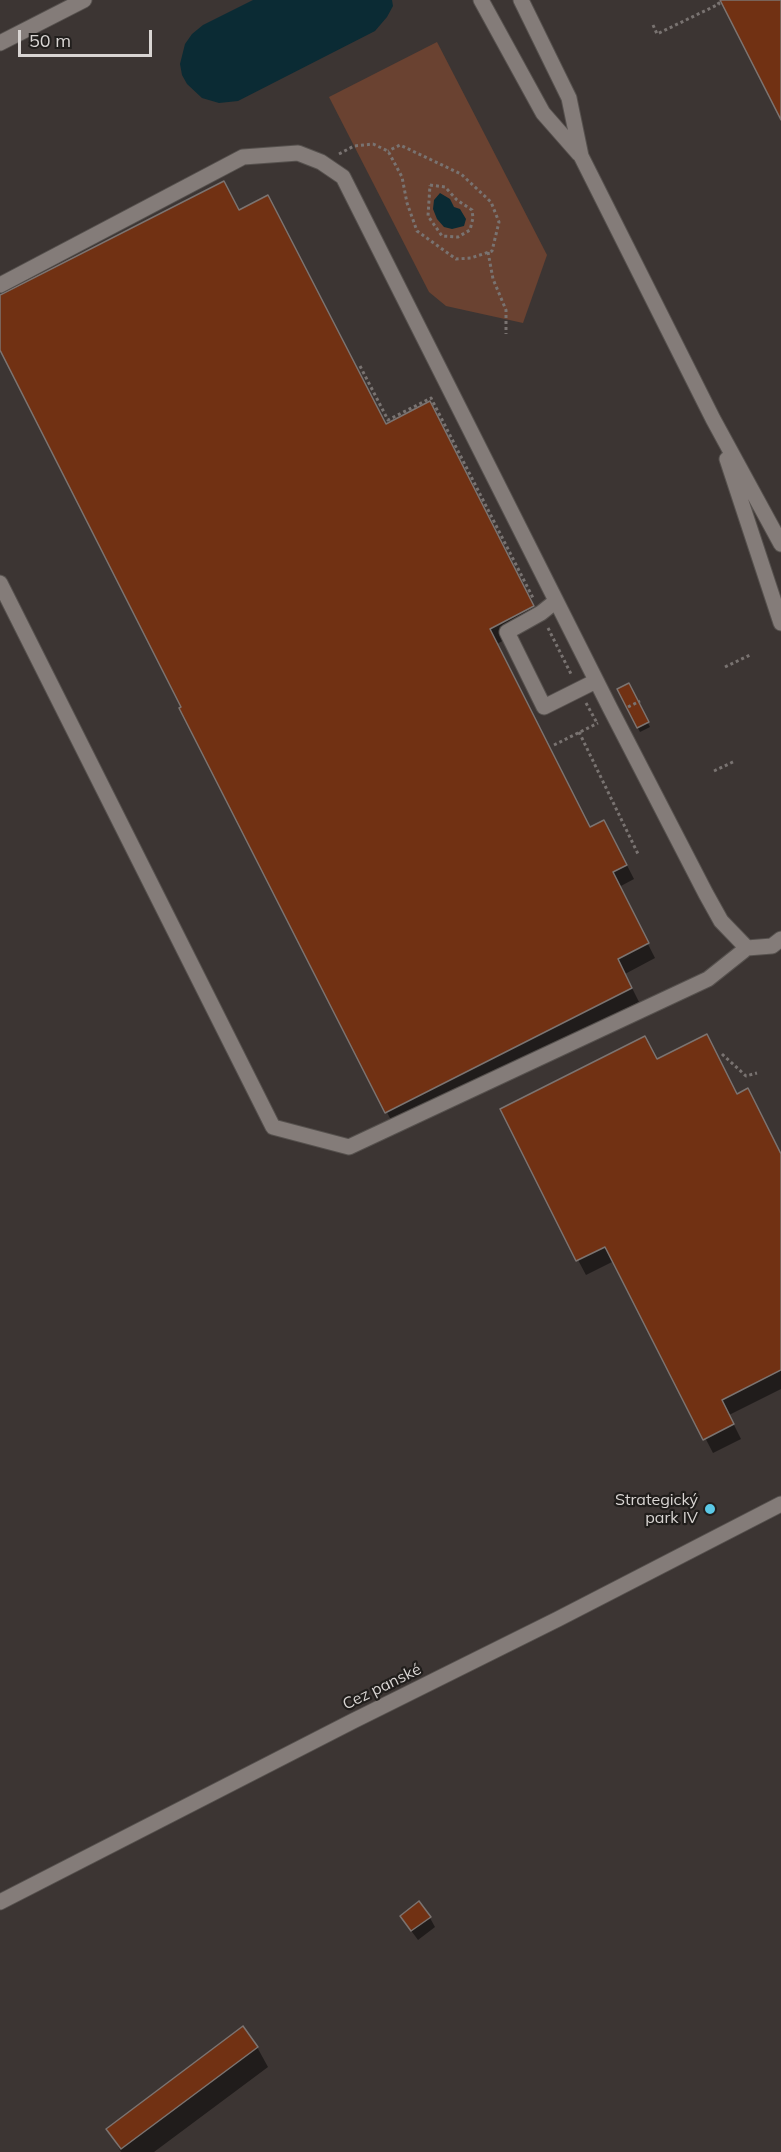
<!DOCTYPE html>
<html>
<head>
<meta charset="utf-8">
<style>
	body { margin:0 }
	#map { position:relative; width:781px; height:2152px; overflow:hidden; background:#3c3533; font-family:Mulish,sans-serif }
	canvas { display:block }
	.scale { position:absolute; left:18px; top:30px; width:134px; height:27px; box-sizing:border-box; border:3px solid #d9d5d3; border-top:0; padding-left:8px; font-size:18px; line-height:21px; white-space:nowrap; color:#d9d5d3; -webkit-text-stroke:4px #211e1c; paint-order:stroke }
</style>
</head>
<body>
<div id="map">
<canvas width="781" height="2152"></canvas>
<div class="scale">50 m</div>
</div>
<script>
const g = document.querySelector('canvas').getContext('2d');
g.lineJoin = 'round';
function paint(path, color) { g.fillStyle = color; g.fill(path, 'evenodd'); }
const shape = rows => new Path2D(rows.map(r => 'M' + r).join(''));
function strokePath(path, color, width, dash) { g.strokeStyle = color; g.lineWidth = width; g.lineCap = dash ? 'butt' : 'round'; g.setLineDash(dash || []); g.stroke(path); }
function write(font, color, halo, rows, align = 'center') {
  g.font = font + ' Mulish,sans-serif'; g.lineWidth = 4.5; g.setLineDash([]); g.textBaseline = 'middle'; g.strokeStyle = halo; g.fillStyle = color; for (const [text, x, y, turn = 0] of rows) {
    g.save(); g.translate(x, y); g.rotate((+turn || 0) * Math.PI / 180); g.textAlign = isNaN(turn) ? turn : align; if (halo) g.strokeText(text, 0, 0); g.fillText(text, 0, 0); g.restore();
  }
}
paint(shape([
	[437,42,547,255,523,323,446,306,429,292,329,97]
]), '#6a4231');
paint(shape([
	[253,0,392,0,393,6,387,17,375,31,238,101,219,103,202,98,187,84,182,75,180,64,185,44,192,34,203,25],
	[440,193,450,199,454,207,460,209,466,219,464,226,452,229,444,227,437,219,433,209,434,200]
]), '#0b2b34');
paint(shape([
	[239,212,386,425,438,417,540,620,497,644,590,829,612,836,634,879,619,887,655,958,625,974,639,1002,394,1126,181,709,183,708,0,347,0,296],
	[628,685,650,727,640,732,619,690],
	[657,1061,737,1095,781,1155,781,1389,729,1415,741,1439,713,1453,614,1261,586,1275,578,1260],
	[430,1918,435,1927,418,1940,407,1925],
	[257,2047,268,2067,154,2152,121,2152,108,2129]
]), '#0007');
const building = shape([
	[720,0,781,0,781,120,720,0],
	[224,181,239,210,268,195,386,424,430,401,534,606,490,629,590,827,604,820,627,865,613,872,649,943,618,959,632,988,385,1113,179,708,181,707,0,350,0,295,224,181],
	[629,683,649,722,637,728,617,689,629,683],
	[707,1034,737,1094,748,1088,781,1154,781,1370,722,1400,734,1424,703,1440,605,1247,576,1261,500,1109,645,1036,657,1059,707,1034],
	[419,1901,431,1917,411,1931,400,1916,419,1901],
	[243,2026,258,2047,121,2149,106,2129,243,2026]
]);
paint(building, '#713113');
strokePath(building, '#7c7471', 1.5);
const minor = shape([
	[481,0,543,113,579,154],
	[521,0,569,98,581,156,713,419,781,544],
	[0,43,84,0],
	[0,285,243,157,298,153,321,162,343,177,610,708,706,894,721,921,747,948],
	[727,459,781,623],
	[0,583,273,1127,349,1147,708,979,747,948,772,946,781,939],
	[556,601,541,613,507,632,544,707,596,681],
	[0,1902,353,1721,558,1619,781,1504]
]);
strokePath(minor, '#56514e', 17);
strokePath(shape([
	[653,25,657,34,719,4,717,0],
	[339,154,354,146,373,144,388,151,402,177,407,203,417,231,456,259,471,258,492,251,499,222,491,202,461,174,400,145,388,151],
	[430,185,445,187,457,200,472,210,473,218,470,230,458,237,442,236,428,216,430,185],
	[488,252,493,279,506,310,506,334],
	[360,366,388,420,431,398,533,598],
	[548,628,572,676],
	[725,667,750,655],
	[586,703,597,723],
	[628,707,640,701],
	[579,732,639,856],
	[554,745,598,723],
	[714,771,735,761],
	[722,1054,746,1076,757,1073]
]), '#797371', 3, [3, 3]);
strokePath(minor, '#847c79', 15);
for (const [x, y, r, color] of [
	[710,1509,6,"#5bc8e6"]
]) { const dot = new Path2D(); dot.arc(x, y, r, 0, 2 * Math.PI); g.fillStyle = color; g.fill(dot); strokePath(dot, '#211e1c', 2); }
write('16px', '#d9d5d3', '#211e1c', [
	["Strategický",698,1500],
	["park IV",698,1518]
], 'right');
write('16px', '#d9d5d3', '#211e1c', [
	["Cez panské",382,1687,-26]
]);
</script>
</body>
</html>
